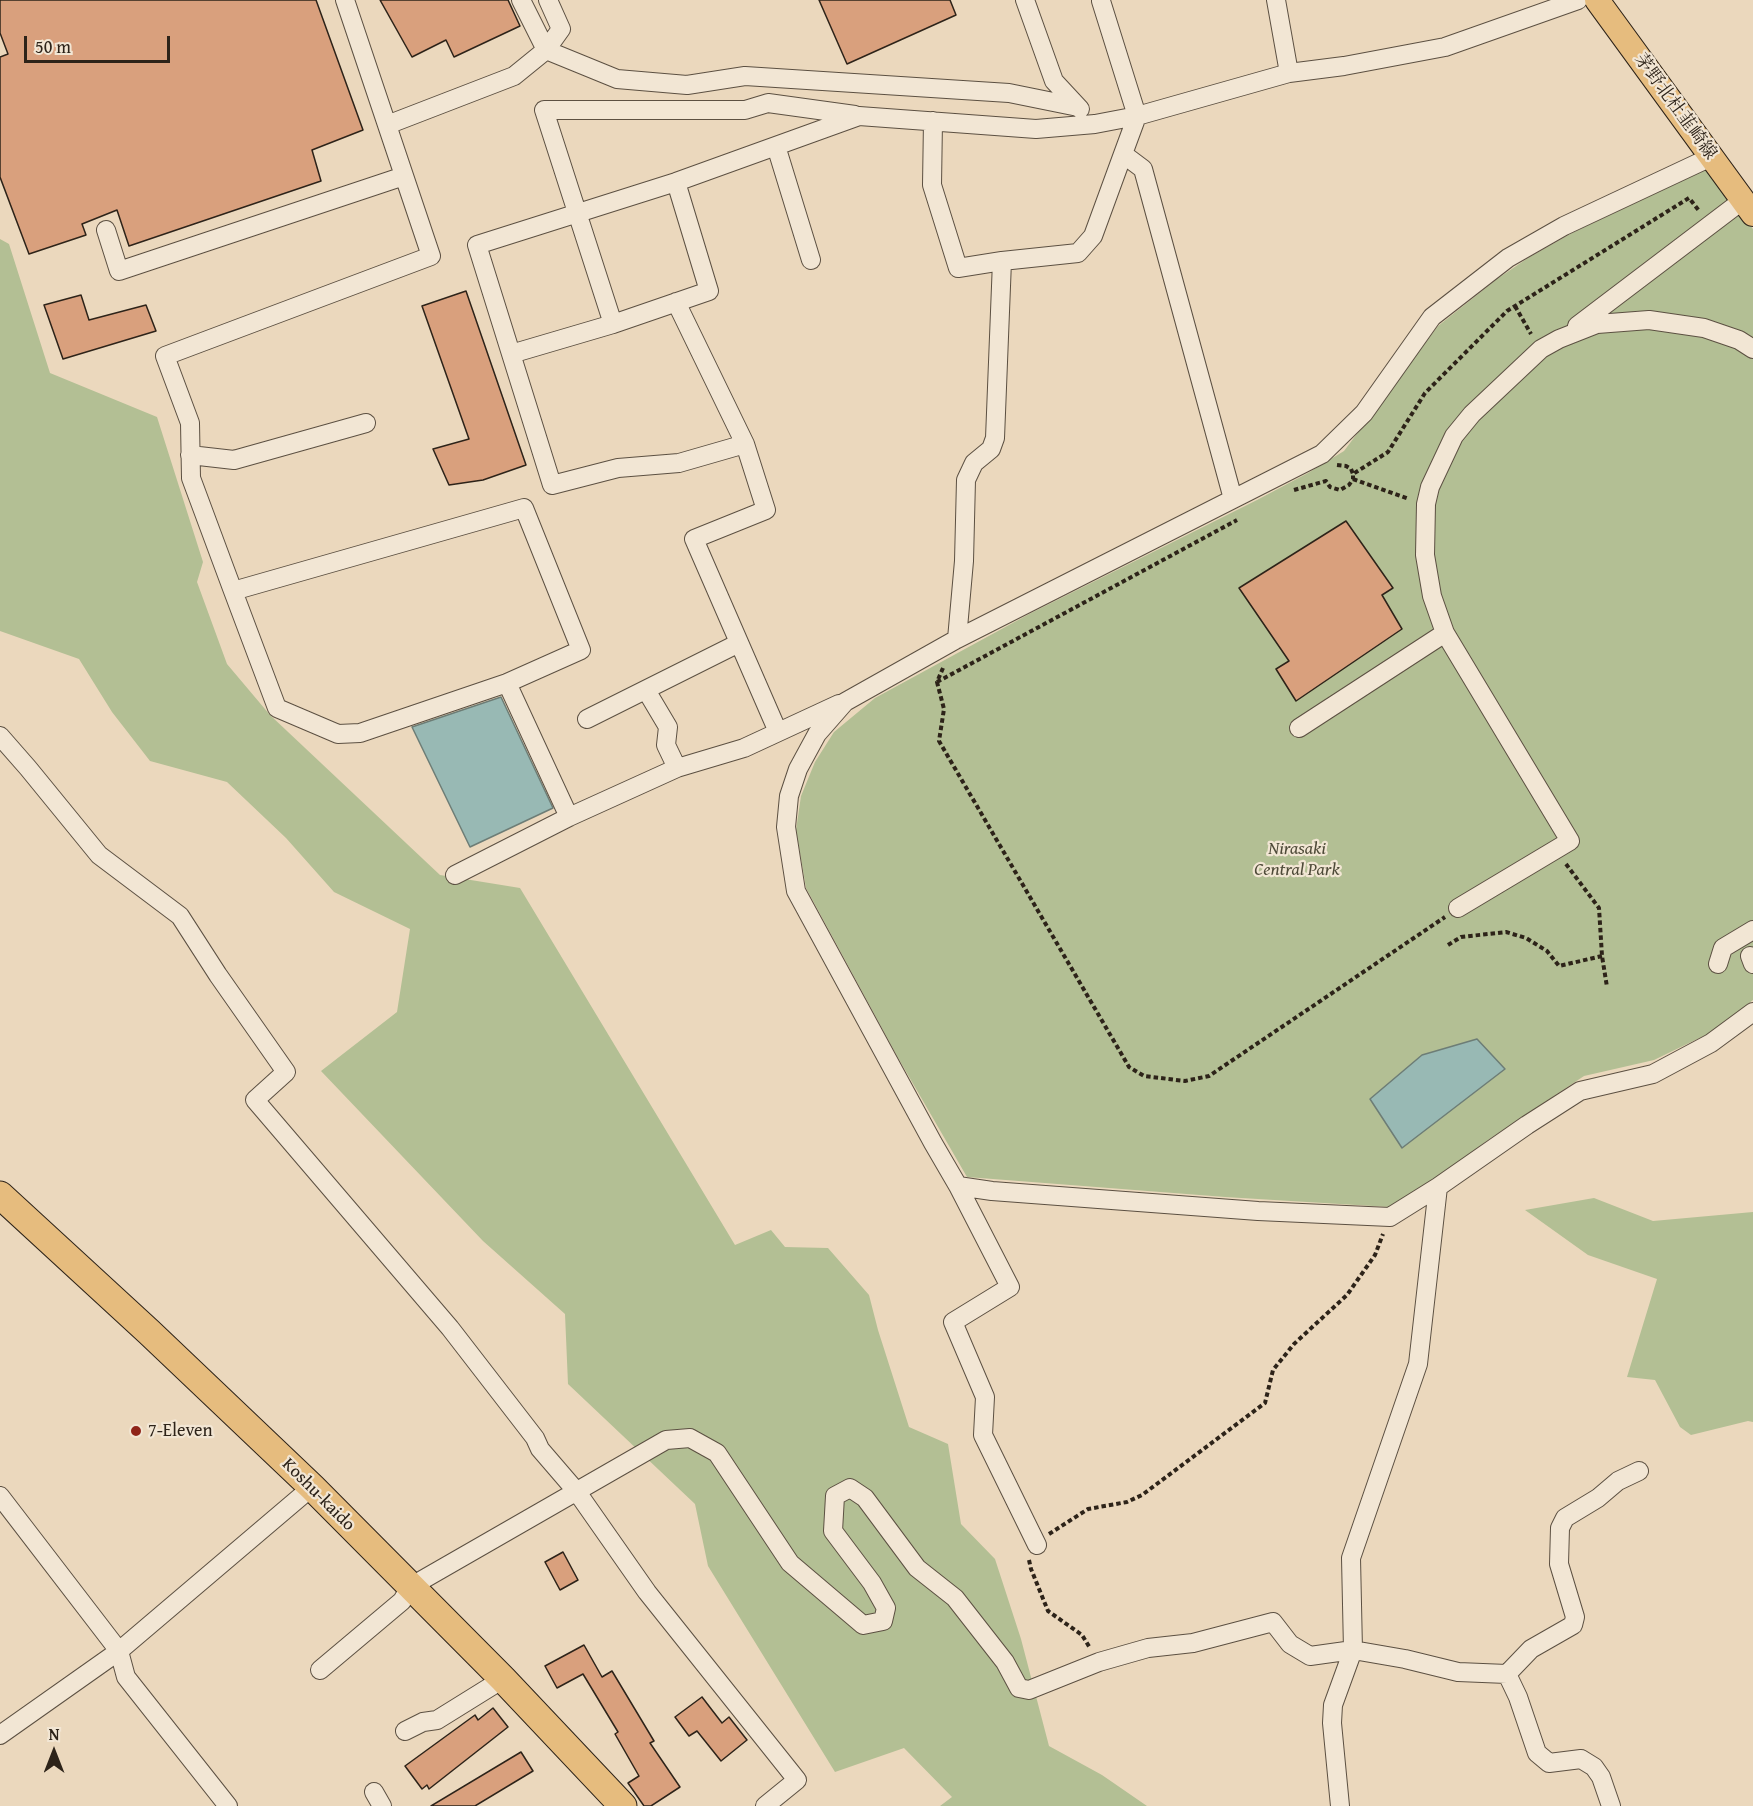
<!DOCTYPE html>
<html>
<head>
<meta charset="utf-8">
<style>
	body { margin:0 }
	#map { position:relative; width:1753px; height:1806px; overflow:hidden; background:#ebd8bd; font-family:"Gentium Book Plus",serif }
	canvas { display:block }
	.north { position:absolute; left:24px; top:1722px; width:60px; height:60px; -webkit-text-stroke:4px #f2e6d4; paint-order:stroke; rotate:0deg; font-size:16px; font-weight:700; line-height:24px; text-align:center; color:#2d2319 }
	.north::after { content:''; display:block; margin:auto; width:21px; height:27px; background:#2d2319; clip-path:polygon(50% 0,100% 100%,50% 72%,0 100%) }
	.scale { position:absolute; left:24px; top:36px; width:146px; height:27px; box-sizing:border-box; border:3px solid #2d2319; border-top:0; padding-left:8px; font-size:18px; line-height:21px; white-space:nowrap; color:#2d2319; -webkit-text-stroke:4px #f2e6d4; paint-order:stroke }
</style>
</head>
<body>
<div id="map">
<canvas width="1753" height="1806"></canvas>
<div class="north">N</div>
<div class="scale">50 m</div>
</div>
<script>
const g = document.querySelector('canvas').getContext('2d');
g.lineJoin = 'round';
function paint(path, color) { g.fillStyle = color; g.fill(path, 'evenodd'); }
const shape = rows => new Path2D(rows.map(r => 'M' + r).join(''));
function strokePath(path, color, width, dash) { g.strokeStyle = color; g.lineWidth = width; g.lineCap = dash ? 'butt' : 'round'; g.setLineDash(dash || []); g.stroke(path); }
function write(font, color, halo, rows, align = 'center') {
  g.font = font + ' "Gentium Book Plus","Noto Serif JP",serif'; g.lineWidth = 4.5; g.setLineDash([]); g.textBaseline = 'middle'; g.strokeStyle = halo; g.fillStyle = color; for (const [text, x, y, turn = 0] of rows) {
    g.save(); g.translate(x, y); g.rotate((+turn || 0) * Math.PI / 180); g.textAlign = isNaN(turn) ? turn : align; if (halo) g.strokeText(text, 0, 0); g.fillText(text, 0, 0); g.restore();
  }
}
paint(shape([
	[1708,168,1753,229,1753,1000,1716,1030,1654,1060,1584,1076,1488,1140,1437,1178,1389,1207,1225,1197,967,1177,897,1056,806,888,796,830,801,796,815,762,834,732,875,698,1031,613,1257,500,1308,473,1344,451,1438,326,1497,279,1528,258,1572,233],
	[0,239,9,244,50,373,157,417,203,562,197,582,227,664,270,715,440,875,520,888,735,1245,771,1230,785,1247,828,1248,869,1295,878,1330,909,1427,948,1444,961,1524,995,1559,1021,1639,1049,1746,1102,1775,1147,1806,940,1806,952,1797,904,1748,835,1772,708,1566,695,1504,568,1384,565,1314,483,1241,321,1071,397,1012,410,929,334,892,286,838,227,782,150,761,112,712,79,659,0,631],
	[1594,1198,1653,1221,1753,1212,1753,1422,1748,1421,1691,1435,1680,1427,1655,1380,1627,1377,1657,1279,1588,1255,1525,1210]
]), '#b3bf94');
const water = shape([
	[501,697,553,808,470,847,412,727,501,697],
	[1477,1039,1505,1069,1402,1148,1370,1099,1422,1055,1477,1039]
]);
paint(water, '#98b9b4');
strokePath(water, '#6d7d76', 1.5);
const building = shape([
	[0,0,316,0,363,130,312,150,321,181,129,246,117,210,82,224,86,235,29,254,0,177,0,57,8,54,0,33,0,0],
	[380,0,508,0,520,26,454,57,446,40,412,57,380,0],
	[819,0,950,0,956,15,847,64,819,0],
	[466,291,526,465,483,480,449,485,433,449,469,439,422,306,466,291],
	[81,295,89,320,146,305,156,331,63,359,44,305,81,295],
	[1346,521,1393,588,1382,595,1402,629,1296,701,1276,669,1289,661,1239,588,1346,521],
	[563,1552,578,1580,560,1590,545,1562,563,1552],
	[584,1645,602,1677,612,1671,654,1741,650,1743,680,1787,651,1806,644,1806,628,1783,639,1776,615,1734,618,1732,583,1674,557,1688,545,1666,584,1645],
	[702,1697,722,1723,729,1717,747,1740,721,1761,697,1731,689,1736,675,1717,702,1697],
	[493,1708,508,1727,429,1789,427,1785,422,1789,405,1766,475,1715,478,1720,493,1708],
	[521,1752,533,1771,475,1806,431,1806,521,1752]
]);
paint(building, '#d9a07d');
strokePath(building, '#2d2319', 1.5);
const minor = shape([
	[521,0,546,50,617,79,687,85,745,76,1009,93,1078,107],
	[1025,0,1054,81,1080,109],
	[1276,0,1289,73],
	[1101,1,1137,116,1123,154,1143,169,1233,499],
	[933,121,932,185,958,268,1002,261,1078,253,1093,236,1123,154],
	[387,125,514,76,546,50,561,29,548,0],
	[776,146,811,260],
	[1711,157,1564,226,1508,258,1432,317,1364,413,1322,454,957,639,845,702,817,734,798,769,789,796,786,827,796,891,933,1143,958,1186,992,1191,1258,1211,1390,1217,1438,1187,1527,1125,1580,1091,1653,1074,1711,1043,1753,1012],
	[676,182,709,291,613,324,544,110,745,110,768,103,855,115],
	[106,230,119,271,404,176],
	[676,302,745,444,766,510,694,539,778,732],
	[1577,326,1743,200],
	[511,354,613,324],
	[745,444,679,463,618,468,552,485,477,245,676,182,859,116,1036,129,1095,124,1137,116,1289,73,1344,66,1445,47,1578,0],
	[190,455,234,460,366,423],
	[233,591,524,508,581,650,507,683,360,733,338,734,277,708,233,591,191,478,190,423,165,356,431,256,345,0],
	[1445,633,1570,841,1458,908],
	[957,639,964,561,966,480,974,463,991,449,995,438,1002,261],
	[507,683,569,817],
	[646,690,668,727,666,745,677,768],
	[587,719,739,643],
	[1299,728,1445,633,1432,596,1425,555,1426,504,1430,487,1454,436,1472,414,1541,349,1559,339,1597,324,1649,320,1704,328,1739,340,1753,349],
	[0,736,28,768,99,855,180,916,218,975,286,1072,255,1100,450,1328,535,1438,540,1449,577,1492,647,1592,797,1780,765,1806],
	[455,875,569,817,677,768,744,748,839,704],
	[1750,956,1753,964],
	[1718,964,1723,948,1753,930],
	[958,1186,1010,1287,953,1322,985,1397,983,1435,1037,1545],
	[0,1496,119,1651,126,1677,228,1806],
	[320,1670,402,1601,410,1587,666,1440,690,1438,717,1453,790,1563,863,1625,883,1621,886,1608,872,1583,833,1531,835,1496,850,1488,865,1498,917,1568,955,1598,1005,1662,1019,1688,1029,1690,1099,1662,1148,1648,1193,1643,1273,1622,1290,1644,1310,1656,1353,1650,1405,1659,1458,1672,1507,1674,1518,1697,1537,1753,1549,1763,1581,1759,1594,1767,1601,1777,1611,1806],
	[1507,1674,1531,1649,1573,1625,1575,1617,1559,1564,1560,1528,1565,1518,1598,1498,1618,1481,1639,1471],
	[405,1731,423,1722,437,1720,503,1679],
	[0,1735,119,1651,312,1487],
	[374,1792,382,1806],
	[1340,1806,1332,1723,1333,1705,1353,1650,1351,1558,1418,1364,1438,1187]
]);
const major = shape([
	[1597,0,1753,214]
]);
const highway = shape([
	[0,1195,149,1332,312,1487,503,1679,623,1806]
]);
strokePath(minor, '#5c5042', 20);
strokePath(major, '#2d2319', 26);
strokePath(highway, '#2d2319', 29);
strokePath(shape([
	[1515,306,1531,334],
	[1337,465,1346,466,1351,469,1353,474],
	[1353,479,1409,499],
	[1294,490,1326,481,1330,487,1340,490,1349,485,1353,479,1353,474,1388,452,1425,393,1507,311,1689,198,1700,212],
	[943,668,937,682,944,709,939,741,1129,1067,1144,1076,1185,1081,1209,1076,1445,917],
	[937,682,1237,520],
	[1566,864,1599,908,1602,956,1607,987],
	[1448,945,1461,937,1506,932,1526,938,1547,951,1559,966,1602,956],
	[1049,1534,1088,1509,1127,1502,1142,1495,1265,1403,1273,1370,1294,1344,1347,1295,1375,1255,1383,1234],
	[1029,1560,1031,1569,1048,1611,1082,1635,1090,1648]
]), '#2d2319', 4, [4.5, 3]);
strokePath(minor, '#f2e6d4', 18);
strokePath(major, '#e6bc7e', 24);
strokePath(highway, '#e6bc7e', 27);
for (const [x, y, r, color] of [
	[136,1431,6,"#8f2418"]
]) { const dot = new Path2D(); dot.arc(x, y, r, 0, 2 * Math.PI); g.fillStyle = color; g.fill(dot); strokePath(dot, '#f2e6d4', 2); }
write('18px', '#2d2319', '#f2e6d4', [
	["茅野北杜韮崎線",1675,107,54],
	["Koshu-kaido",318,1495,45]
]);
write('italic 18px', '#4e4a38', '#f2e6d4', [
	["Nirasaki",1297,849],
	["Central Park",1297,870]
]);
write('18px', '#2d2319', '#f2e6d4', [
	["7-Eleven",148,1431]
], 'left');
</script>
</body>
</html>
